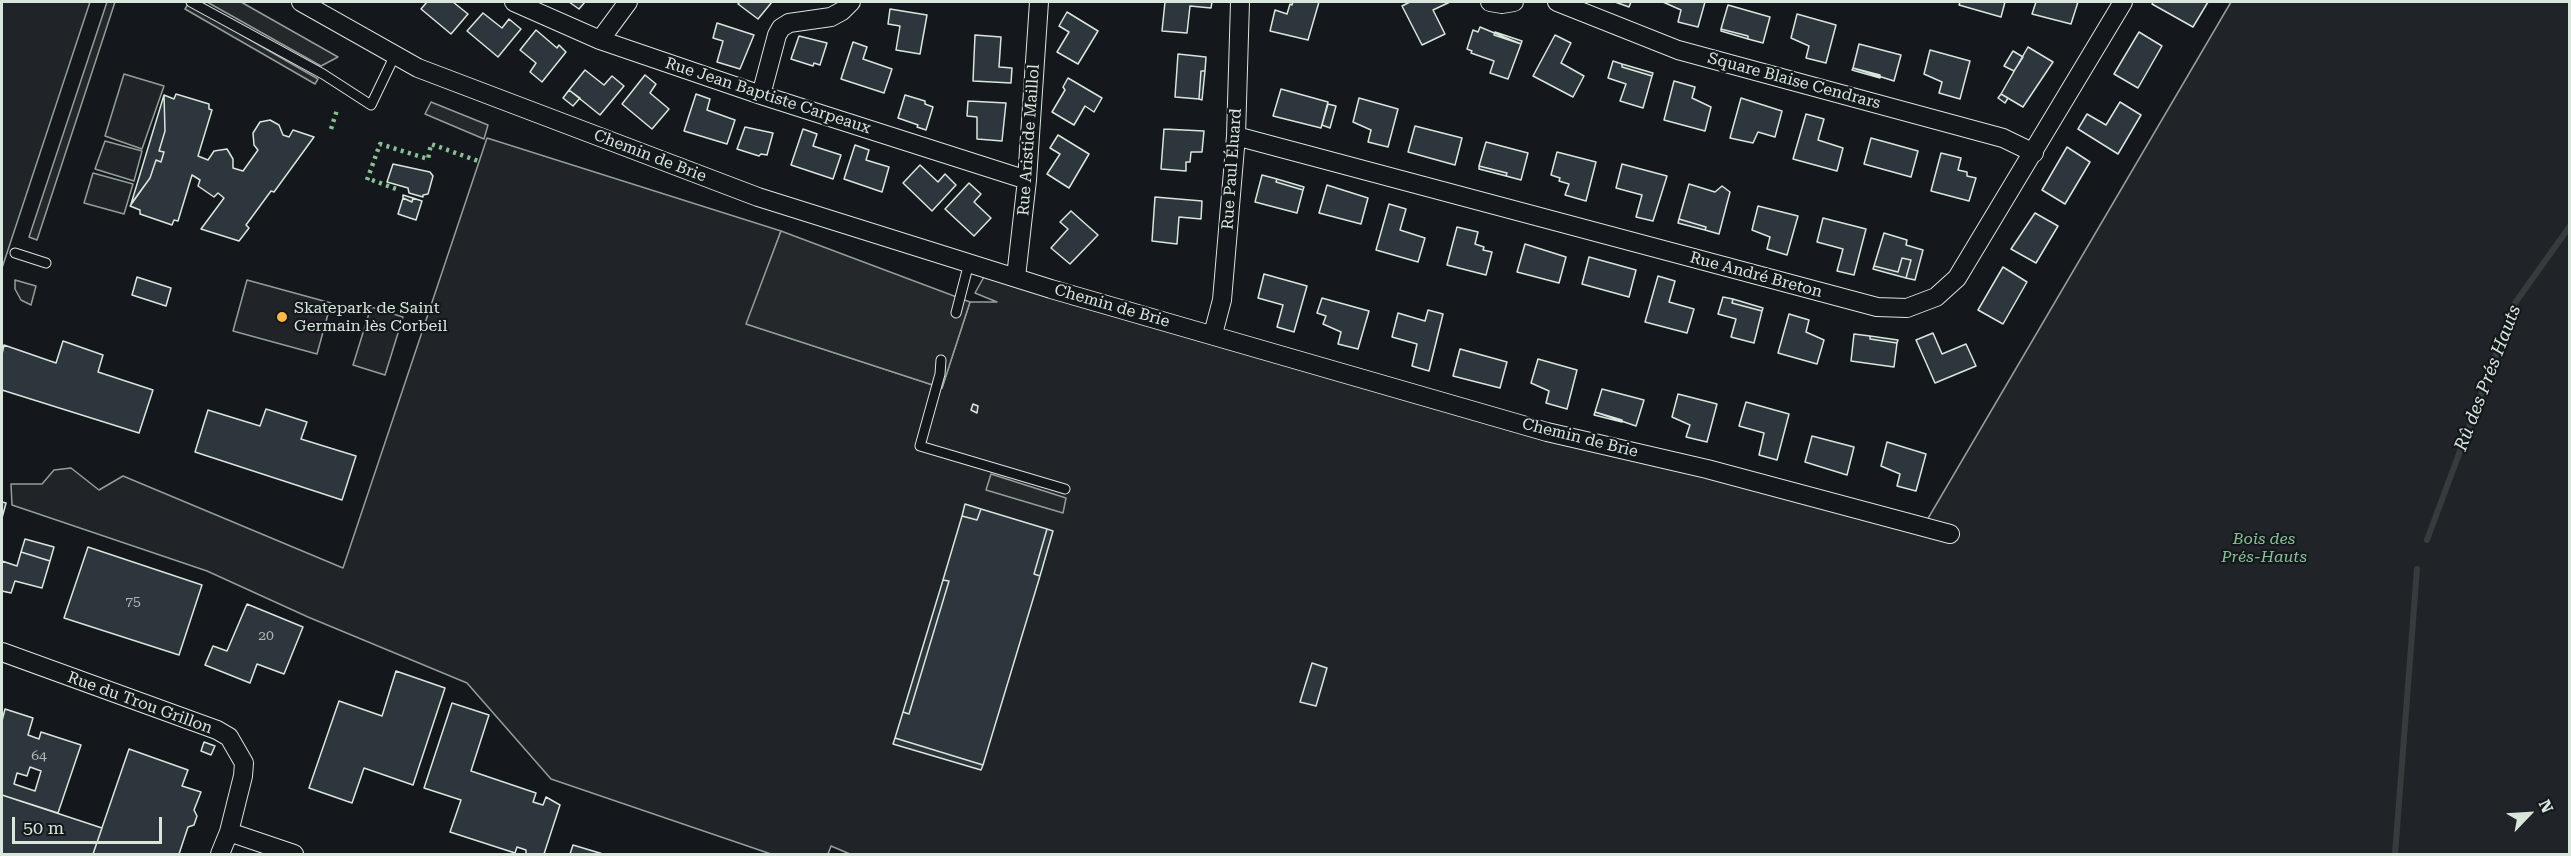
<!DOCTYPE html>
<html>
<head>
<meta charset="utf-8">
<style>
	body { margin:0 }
	#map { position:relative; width:2571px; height:856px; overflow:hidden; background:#14181c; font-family:"Roboto Serif",serif }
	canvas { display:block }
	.frame { position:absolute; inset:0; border:3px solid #d8e6dc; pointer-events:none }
	.north { position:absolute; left:2499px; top:784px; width:60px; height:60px; -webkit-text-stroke:4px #14181c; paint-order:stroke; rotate:65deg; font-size:16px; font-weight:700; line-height:24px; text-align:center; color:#d8e6dc }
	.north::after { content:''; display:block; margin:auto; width:21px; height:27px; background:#d8e6dc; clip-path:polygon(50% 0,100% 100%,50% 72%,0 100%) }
	.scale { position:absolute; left:12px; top:817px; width:150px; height:27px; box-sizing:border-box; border:3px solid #d8e6dc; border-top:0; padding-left:8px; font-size:18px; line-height:21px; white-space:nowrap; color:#d8e6dc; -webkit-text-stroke:4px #14181c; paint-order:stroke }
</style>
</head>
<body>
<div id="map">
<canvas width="2571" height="856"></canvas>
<div class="frame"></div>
<div class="north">N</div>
<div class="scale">50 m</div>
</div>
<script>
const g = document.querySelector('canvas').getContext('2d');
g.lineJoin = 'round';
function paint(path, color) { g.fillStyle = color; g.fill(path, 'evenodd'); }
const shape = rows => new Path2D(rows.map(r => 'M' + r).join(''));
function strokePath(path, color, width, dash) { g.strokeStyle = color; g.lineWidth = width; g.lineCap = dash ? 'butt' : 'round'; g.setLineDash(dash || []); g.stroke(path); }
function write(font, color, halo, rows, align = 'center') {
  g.font = font + ' "Roboto Serif",serif'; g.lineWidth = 4.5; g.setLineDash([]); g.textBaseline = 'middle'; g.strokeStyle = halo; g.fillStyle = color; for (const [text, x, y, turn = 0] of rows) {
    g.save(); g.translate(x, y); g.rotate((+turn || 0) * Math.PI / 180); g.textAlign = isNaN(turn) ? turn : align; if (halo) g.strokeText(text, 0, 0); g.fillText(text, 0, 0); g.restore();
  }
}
const green = shape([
	[2,2,90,2,2,268,2,2],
	[2231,2,2569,2,2569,854,850,854,831,846,828,854,771,854,551,779,467,683,308,617,207,571,12,505,11,484,42,484,54,470,71,468,99,490,123,476,343,568,487,138,781,231,747,324,942,388,970,302,997,302,975,293,985,275,1923,527,2231,2],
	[124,74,164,86,142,149,105,136,124,74],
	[105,141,142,151,134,181,95,169,105,141],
	[93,173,133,184,124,214,84,203,93,173],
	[15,280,36,286,31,305,21,300,15,289,15,280],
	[247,280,331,303,317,354,233,331,247,280],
	[371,307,403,317,385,375,353,365,371,307]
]);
paint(green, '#202428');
strokePath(green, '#939e99', 1.5);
const parking = shape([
	[107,2,115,2,37,240,29,237,107,2],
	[207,2,241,2,338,57,321,66,207,2],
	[188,4,318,79,315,84,185,9,188,4],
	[431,102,488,125,484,139,425,114,431,102],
	[781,231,970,302,942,388,746,324,781,231],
	[991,474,1066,498,1063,513,986,490,991,474]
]);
paint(parking, '#24282b');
strokePath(parking, '#939e99', 1.5);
strokePath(shape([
	[2427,540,2515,303,2570,226],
	[2395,854,2417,569]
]), '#363b3e', 6);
const building = shape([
	[427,2,453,2,468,14,451,34,421,9,427,2],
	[569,2,585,2,579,9,569,2],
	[740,2,772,2,758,19,738,4,740,2],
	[1165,2,1212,2,1211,8,1190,6,1187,33,1162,31,1165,2],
	[1293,2,1319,2,1308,40,1270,31,1275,10,1287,14,1290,4,1292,5,1293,2],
	[1410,2,1450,2,1433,10,1445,34,1422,45,1402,6,1410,2],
	[1615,2,1631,2,1629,7,1615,2],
	[1663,2,1705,2,1698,27,1678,22,1681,10,1663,2],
	[1960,2,2005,2,2001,17,1959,5,1960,2],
	[2036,2,2078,2,2071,24,2032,14,2036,2],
	[2153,2,2208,2,2193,27,2152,4,2153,2],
	[1728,5,1770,17,1763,43,1748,39,1748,36,1721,29,1728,5],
	[890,9,927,15,920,54,896,50,900,26,888,24,890,9],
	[1067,12,1098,31,1078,64,1057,52,1069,32,1059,26,1067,12],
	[483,13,502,28,509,19,521,29,498,57,467,31,483,13],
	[1797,14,1836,25,1826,63,1806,58,1809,46,1791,38,1797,14],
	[717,23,754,35,740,69,717,62,723,41,713,38,717,23],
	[1480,27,1521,44,1508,79,1490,73,1494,61,1471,53,1472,51,1467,49,1473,30,1478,32,1480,27],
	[1721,29,1748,36,1748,39,1721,31,1721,29],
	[536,30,557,48,559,45,566,52,542,82,530,72,536,63,520,50,536,30],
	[1495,32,1522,41,1521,44,1494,35,1495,32],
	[2139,32,2162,46,2138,88,2114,74,2139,32],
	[975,35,1001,37,999,67,1012,68,1011,83,973,81,975,35],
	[1555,35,1571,43,1561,63,1584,76,1573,97,1533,76,1555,35],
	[799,36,827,43,820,65,814,63,813,66,791,59,799,36],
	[853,42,867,47,863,59,892,69,884,93,841,79,853,42],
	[1859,44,1901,55,1894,81,1853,68,1859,44],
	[2028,47,2053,62,2023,107,2001,94,2028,47],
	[1930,50,1970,61,1960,99,1939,93,1942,82,1924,74,1930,50],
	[2013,51,2023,57,2014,71,2004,66,2013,51],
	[1178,54,1206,57,1205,71,1201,71,1199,99,1175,97,1178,54],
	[1613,61,1622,64,1622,67,1652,76,1643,108,1620,101,1626,84,1608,78,1613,61],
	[1622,64,1653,73,1652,76,1622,67,1622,64],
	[1853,68,1880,75,1880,78,1852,70,1853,68],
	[585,70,604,85,612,76,624,86,600,115,569,90,585,70],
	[1201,71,1205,71,1202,100,1199,99,1201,71],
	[645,75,656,84,650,93,669,109,652,129,622,104,645,75],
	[1068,78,1102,98,1094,112,1085,106,1074,125,1052,112,1065,90,1063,87,1068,78],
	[1674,81,1695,87,1692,98,1711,107,1705,131,1664,120,1674,81],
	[1281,89,1328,102,1321,128,1273,116,1281,89],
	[569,90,580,98,573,106,563,98,569,90],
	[176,94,209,104,209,109,212,110,198,156,208,160,214,151,227,149,233,159,233,168,243,171,258,150,254,145,253,133,260,122,270,120,279,125,283,135,289,137,293,130,314,137,274,192,271,191,246,225,249,228,239,241,201,229,224,198,218,193,214,197,198,186,200,180,192,175,178,221,174,220,172,225,140,214,140,210,130,206,150,178,156,160,161,162,164,152,159,151,165,131,164,95,174,99,176,94],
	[696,94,710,99,707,110,735,120,727,144,684,131,696,94],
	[2001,94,2008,98,2005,103,1998,98,2001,94],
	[164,95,165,131,159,151,164,152,161,162,156,160,150,178,131,204,164,95],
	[905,95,925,101,925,104,933,107,926,130,917,127,918,125,898,118,905,95],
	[1359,98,1398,109,1388,147,1368,142,1371,130,1353,122,1359,98],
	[1741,98,1782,111,1775,137,1758,132,1753,143,1730,138,1741,98],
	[968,101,1006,103,1002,141,977,139,977,117,967,116,968,101],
	[2120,102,2141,115,2118,154,2078,129,2087,114,2106,125,2120,102],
	[1328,104,1336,106,1330,128,1322,125,1328,104],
	[1806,114,1824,119,1818,140,1843,148,1837,171,1793,159,1806,114],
	[1415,126,1462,138,1455,165,1408,152,1415,126],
	[745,127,773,133,767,155,761,154,759,156,737,149,745,127],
	[803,129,817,134,813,146,841,155,833,179,791,165,803,129],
	[1164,129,1204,131,1202,152,1191,152,1190,162,1186,162,1186,171,1161,169,1164,129],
	[1058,135,1089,154,1069,188,1047,174,1060,154,1050,148,1058,135],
	[1871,138,1918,151,1911,177,1864,164,1871,138],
	[1486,142,1528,153,1521,180,1506,176,1507,173,1479,166,1486,142],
	[855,145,869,150,866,160,889,167,882,192,844,179,855,145],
	[2067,147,2090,162,2065,204,2042,190,2067,147],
	[1557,152,1596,162,1586,201,1565,195,1569,184,1559,181,1560,178,1551,175,1557,152],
	[1941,153,1961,158,1958,170,1967,172,1967,176,1976,178,1969,201,1931,191,1941,153],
	[393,164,430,172,433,176,428,194,423,195,423,197,409,193,408,188,387,182,393,164],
	[1622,164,1667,176,1653,221,1636,217,1642,195,1616,188,1622,164],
	[920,165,938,182,945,174,956,185,932,211,903,183,920,165],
	[1479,166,1507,173,1506,176,1479,169,1479,166],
	[1262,175,1277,179,1276,182,1303,190,1297,213,1255,202,1262,175],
	[1277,179,1304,187,1303,190,1276,182,1277,179],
	[969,183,981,194,974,202,991,218,974,236,945,209,969,183],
	[1689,184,1715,192,1722,186,1730,192,1719,234,1705,230,1706,227,1679,219,1689,184],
	[1327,185,1368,198,1361,224,1319,213,1327,185],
	[403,195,413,198,412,202,403,198,403,195],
	[1155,197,1202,201,1201,219,1179,217,1177,244,1152,241,1155,197],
	[403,198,412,202,413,198,422,201,416,220,398,214,403,198],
	[1389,204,1406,209,1400,230,1425,238,1418,262,1376,250,1389,204],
	[1758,206,1798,216,1787,255,1767,249,1770,237,1752,230,1758,206],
	[1071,211,1098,235,1070,264,1051,248,1068,229,1060,222,1071,211],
	[2035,213,2058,226,2036,263,2011,249,2035,213],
	[1823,218,1866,229,1854,275,1837,271,1843,249,1817,242,1823,218],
	[1679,219,1706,227,1705,230,1678,223,1679,219],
	[1457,227,1478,232,1475,244,1484,247,1483,250,1492,252,1486,275,1447,265,1457,227],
	[1884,233,1907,240,1906,245,1923,250,1915,280,1906,278,1911,260,1902,258,1898,272,1874,266,1884,233],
	[1525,244,1566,257,1559,283,1517,272,1525,244],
	[1589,257,1636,270,1629,297,1582,284,1589,257],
	[1902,258,1911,260,1906,278,1873,269,1874,266,1898,272,1902,258],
	[2003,267,2027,282,2003,324,1978,310,2003,267],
	[1264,274,1307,286,1294,332,1277,327,1283,305,1258,298,1264,274],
	[1658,276,1675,281,1669,302,1694,309,1687,333,1645,322,1658,276],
	[137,277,171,288,166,306,132,295,137,277],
	[1723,297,1733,299,1732,303,1762,311,1754,343,1731,337,1736,319,1718,314,1723,297],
	[1322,298,1369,311,1358,349,1338,344,1341,332,1323,324,1326,316,1317,313,1322,298],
	[1733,299,1763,308,1762,311,1732,303,1733,299],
	[1428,310,1443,314,1429,371,1412,366,1417,344,1392,337,1398,313,1425,321,1428,310],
	[1789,314,1809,320,1806,332,1824,340,1817,364,1778,353,1789,314],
	[1933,333,1942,354,1966,344,1976,366,1935,383,1916,340,1933,333],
	[1854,334,1870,336,1870,339,1897,343,1894,367,1851,361,1854,334],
	[1870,336,1898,340,1897,343,1870,339,1870,336],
	[63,341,103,355,98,372,153,390,139,433,2,390,2,354,4,345,56,363,63,341],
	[1460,349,1507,362,1500,388,1453,376,1460,349],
	[1538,359,1577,370,1567,409,1546,403,1549,391,1531,383,1538,359],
	[1602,389,1644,400,1636,426,1595,412,1602,389],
	[1678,394,1717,404,1707,442,1686,437,1690,425,1672,417,1678,394],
	[1746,402,1789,414,1777,460,1759,455,1764,433,1739,426,1746,402],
	[973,404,978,406,977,413,971,410,973,404],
	[266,409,307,422,301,439,356,456,342,500,195,452,208,410,260,426,266,409],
	[1595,412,1622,420,1622,422,1594,415,1595,412],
	[1812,436,1854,447,1847,475,1805,462,1812,436],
	[1887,442,1926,454,1916,491,1897,486,1900,474,1881,466,1887,442],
	[2,502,6,503,2,518,2,502],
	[965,504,981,509,977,520,962,516,965,504],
	[981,509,1047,529,1034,574,1040,576,983,765,895,738,903,712,909,714,949,581,943,580,962,516,977,520,981,509],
	[1047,529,1053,531,1040,576,1034,574,1047,529],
	[25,539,54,547,50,561,21,552,25,539],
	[88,547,202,585,179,655,64,618,88,547],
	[21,552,50,561,42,588,15,581,11,593,2,591,2,561,17,566,21,552],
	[943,580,949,581,909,714,903,712,943,580],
	[247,604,303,627,284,674,257,664,250,683,205,665,213,646,227,651,247,604],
	[1312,663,1327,668,1316,706,1300,702,1312,663],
	[396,671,445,688,413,785,364,768,352,803,309,788,339,701,382,716,396,671],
	[452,703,489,715,471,771,536,793,533,802,543,805,546,797,560,805,544,854,526,854,526,850,517,847,515,853,450,832,461,800,424,788,452,703],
	[5,709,33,718,28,735,39,739,41,732,81,745,58,813,2,795,2,721,5,709],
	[30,767,41,771,35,791,14,784,17,773,27,776,30,767],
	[895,738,983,765,981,770,893,744,895,738],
	[204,742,215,746,211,755,201,751,204,742],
	[129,749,188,770,182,786,201,792,194,810,197,816,194,825,188,827,179,854,93,854,129,749],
	[2,795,102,828,93,854,2,854,2,795],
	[573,845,603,854,570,854,573,845]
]);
paint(building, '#2c363c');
strokePath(building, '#d8e6dc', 1.5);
const service = shape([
	[191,2,323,74,371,105,395,55],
	[15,253,46,263],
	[956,313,969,263],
	[941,360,940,374,920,446,1065,489]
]);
const minor = shape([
	[301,2,418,68,758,197,1051,289,1547,432,1707,469,1950,534],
	[514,2,600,40,761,95,1027,180],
	[1490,2,1502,4,1514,2],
	[1557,2,1678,50,2003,138,2034,153],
	[600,40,628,2],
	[761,95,777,35,781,28,789,23,831,17,842,11,851,2],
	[1236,136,1877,307,1907,308,1936,297,1957,278,2123,2],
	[1016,277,1027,180,1039,2],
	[1213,334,1222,300,1236,136,1240,2],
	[2,652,217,730,229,737,244,763,243,776,229,832,220,854],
	[229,832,294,854]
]);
strokePath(service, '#d8e6dc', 11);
strokePath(minor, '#d8e6dc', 20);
strokePath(service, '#14181c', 9);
strokePath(minor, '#14181c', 18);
strokePath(shape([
	[331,129,337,110],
	[367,180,380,144,428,159,431,144,478,161],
	[372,180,396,189]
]), '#8ac095', 4.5, [3, 4.5]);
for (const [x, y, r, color] of [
	[282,317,6,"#ffb74d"]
]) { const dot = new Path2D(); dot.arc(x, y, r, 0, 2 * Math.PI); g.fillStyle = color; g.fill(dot); strokePath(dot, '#14181c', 2); }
write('14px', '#adbab4', null, [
	["75",133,602],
	["20",266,636],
	["64",39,756]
]);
write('16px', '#d8e6dc', '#14181c', [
	["Square Blaise Cendrars",1794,81,15],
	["Rue Jean Baptiste Carpeaux",768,96,18],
	["Rue Aristide Maillol",1029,140,-86],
	["Chemin de Brie",650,156,21],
	["Rue Paul Éluard",1232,169,-86],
	["Rue André Breton",1756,275,15],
	["Chemin de Brie",1112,306,16],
	["Chemin de Brie",1580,438,14],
	["Rue du Trou Grillon",140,703,20]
]);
write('16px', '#d8e6dc', '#14181c', [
	["Skatepark de Saint",294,308],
	["Germain lès Corbeil",294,326]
], 'left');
write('italic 16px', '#8ac095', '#14181c', [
	["Bois des",2264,539],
	["Prés-Hauts",2264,557]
]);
write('italic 18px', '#d8e6dc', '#14181c', [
	["Rû des Prés Hauts",2488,378,-69]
]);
</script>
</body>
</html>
